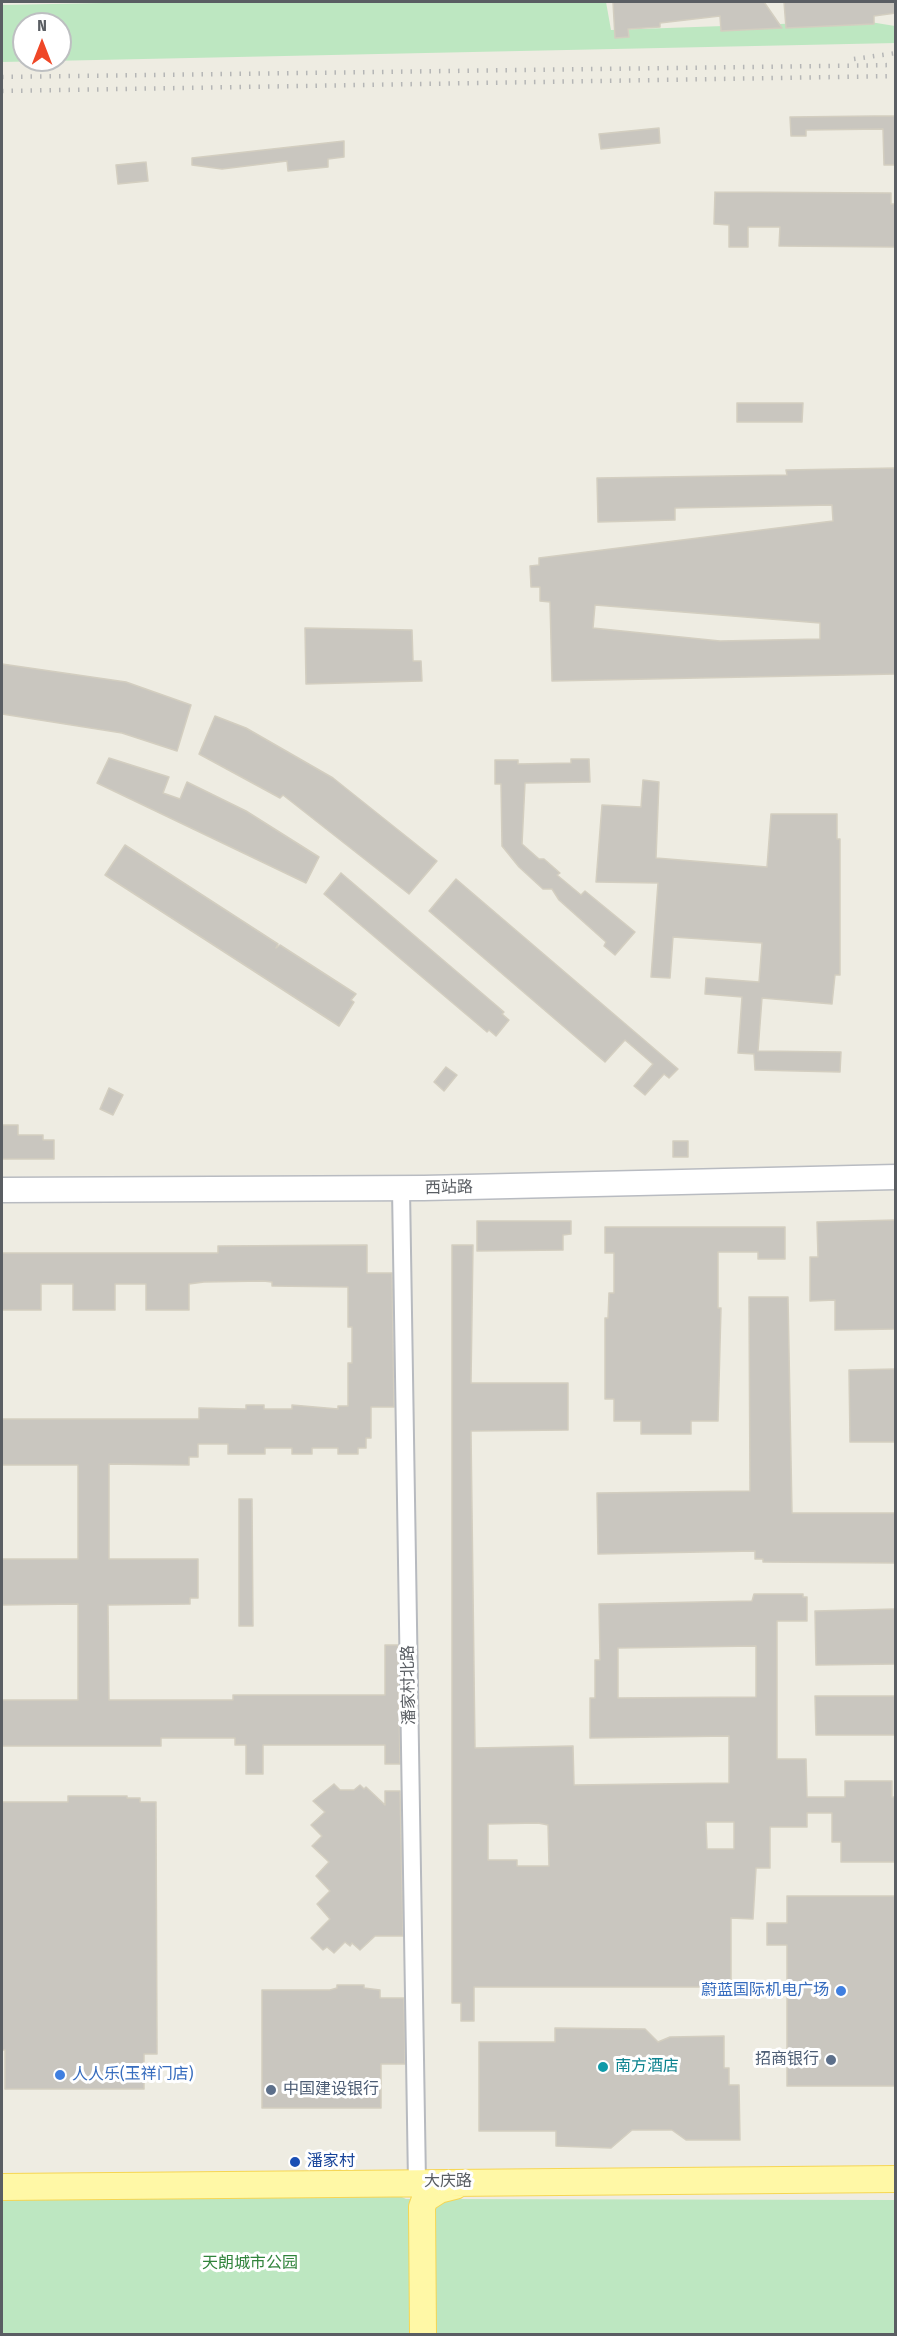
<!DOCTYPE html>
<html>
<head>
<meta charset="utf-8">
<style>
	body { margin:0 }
	#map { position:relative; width:897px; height:2336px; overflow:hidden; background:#eeece2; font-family:"Fira Sans Condensed",sans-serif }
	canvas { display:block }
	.frame { position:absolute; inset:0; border:3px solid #5a5e63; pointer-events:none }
	.north { position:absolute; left:12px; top:12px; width:60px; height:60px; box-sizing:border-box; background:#fff; border:2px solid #bdbfc1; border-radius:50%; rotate:0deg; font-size:16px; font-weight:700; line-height:24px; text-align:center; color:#5a5e63 }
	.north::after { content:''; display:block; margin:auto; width:21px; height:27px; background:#ef4727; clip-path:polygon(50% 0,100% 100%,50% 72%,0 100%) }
</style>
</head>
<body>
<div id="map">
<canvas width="897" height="2336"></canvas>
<div class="frame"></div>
<div class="north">N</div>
</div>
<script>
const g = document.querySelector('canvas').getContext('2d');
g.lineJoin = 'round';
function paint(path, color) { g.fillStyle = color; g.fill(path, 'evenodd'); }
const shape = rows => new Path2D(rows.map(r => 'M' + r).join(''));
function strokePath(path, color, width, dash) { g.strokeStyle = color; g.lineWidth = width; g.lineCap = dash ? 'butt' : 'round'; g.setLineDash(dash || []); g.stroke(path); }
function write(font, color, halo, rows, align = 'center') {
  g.font = font + ' "Fira Sans Condensed","Noto Sans SC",sans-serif'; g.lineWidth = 6; g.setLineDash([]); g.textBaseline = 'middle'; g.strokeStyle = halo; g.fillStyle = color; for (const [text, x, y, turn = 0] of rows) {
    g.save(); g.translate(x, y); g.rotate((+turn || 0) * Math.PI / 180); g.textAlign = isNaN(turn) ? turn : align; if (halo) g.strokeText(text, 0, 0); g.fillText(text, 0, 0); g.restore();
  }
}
paint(shape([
	[155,2,606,2,611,30,864,21,895,26,896,43,2,62,2,5],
	[24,24,60,24,60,60,24,60],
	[391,2192,406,2199,425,2199,895,2200,895,2334,2,2334,2,2197]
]), '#bde7c1');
const building = shape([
	[613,2,764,2,782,28,721,31,720,16,660,23,660,27,628,29,629,37,615,38,613,2],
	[784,2,896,2,896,13,874,16,874,24,786,28,784,2],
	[875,116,896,116,896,165,884,165,883,129,806,130,806,136,791,136,790,117,875,116],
	[659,128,660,143,601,149,599,134,659,128],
	[344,141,344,157,328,159,328,167,288,171,287,161,222,169,192,165,192,158,344,141],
	[146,162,148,181,118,184,116,165,146,162],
	[715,192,891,193,891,204,896,204,896,247,779,246,780,227,748,227,748,247,729,247,729,225,714,224,715,192],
	[737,403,803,403,802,422,737,422,737,403],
	[896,468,896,674,552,681,550,602,540,601,540,587,531,587,530,566,539,565,539,558,833,521,832,505,675,508,675,520,598,522,597,478,787,475,786,470,896,468],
	[595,605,820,623,820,639,720,641,593,628,595,605],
	[305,628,412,630,413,661,421,661,422,681,306,684,305,628],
	[2,664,126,682,191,705,177,751,122,733,2,714,2,664],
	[215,716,246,728,333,778,437,861,409,894,283,795,280,798,199,754,215,716],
	[109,758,169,777,163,793,180,799,187,782,246,811,319,857,306,883,97,783,109,758],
	[571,759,589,759,590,782,525,783,522,844,539,859,544,859,560,873,557,875,581,895,585,891,635,932,615,955,604,946,606,942,559,900,552,889,543,889,519,867,502,846,501,784,495,784,495,760,518,760,518,764,571,763,571,759],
	[643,780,659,782,656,858,767,867,771,814,837,814,837,839,840,839,840,975,835,975,832,1004,762,998,758,1051,841,1052,840,1072,755,1070,754,1054,738,1053,742,997,705,994,706,978,759,982,762,943,673,937,670,978,651,977,658,883,596,882,602,805,641,807,643,780],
	[125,845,278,944,276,948,280,945,356,994,351,1000,354,1002,339,1026,105,875,125,845],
	[341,873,504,1012,502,1014,509,1020,496,1036,489,1030,487,1032,324,894,341,873],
	[456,879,678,1069,669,1078,664,1074,645,1095,634,1086,653,1064,625,1040,605,1062,429,911,456,879],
	[446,1067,457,1075,444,1091,434,1082,446,1067],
	[109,1088,123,1095,113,1115,100,1109,109,1088],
	[2,1125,18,1125,18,1135,43,1135,43,1140,54,1140,54,1159,2,1159,2,1125],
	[673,1141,688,1141,688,1157,673,1157,673,1141],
	[896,1220,896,1329,835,1330,835,1300,810,1301,810,1257,818,1257,817,1222,896,1220],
	[477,1221,571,1221,571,1234,563,1235,563,1250,477,1251,477,1221],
	[605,1227,785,1227,785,1259,758,1259,758,1252,718,1252,718,1308,721,1308,718,1421,691,1421,691,1434,641,1434,641,1421,614,1421,614,1399,605,1399,605,1318,608,1318,609,1293,614,1293,614,1253,605,1253,605,1227],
	[367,1245,367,1273,392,1273,394,1407,371,1407,371,1438,366,1438,366,1448,358,1448,358,1454,338,1454,338,1448,312,1448,312,1454,292,1454,292,1448,265,1448,265,1454,228,1454,228,1444,198,1444,198,1457,189,1457,189,1465,109,1464,109,1559,198,1559,198,1598,190,1598,190,1604,108,1605,109,1700,233,1700,233,1695,385,1695,385,1645,398,1645,400,1764,385,1764,385,1745,263,1745,263,1774,246,1774,246,1745,235,1745,235,1738,161,1738,161,1746,2,1746,2,1700,78,1700,78,1604,2,1605,2,1559,78,1559,78,1465,2,1465,2,1419,199,1419,199,1408,246,1409,246,1405,264,1405,264,1409,292,1409,292,1405,338,1409,338,1406,348,1406,348,1363,352,1363,352,1327,348,1327,348,1287,272,1286,272,1282,263,1281,204,1282,189,1284,189,1310,146,1310,146,1284,115,1284,115,1310,73,1310,73,1284,41,1284,41,1310,2,1310,2,1253,218,1253,218,1246,367,1245],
	[452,1245,473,1245,471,1383,568,1383,568,1430,471,1431,475,1748,573,1746,574,1785,729,1783,729,1736,590,1738,590,1698,595,1698,595,1660,600,1660,599,1604,752,1601,754,1594,803,1594,803,1597,807,1597,807,1621,777,1621,777,1759,806,1759,807,1797,845,1797,845,1781,892,1781,892,1797,896,1797,896,1862,841,1862,841,1842,832,1842,832,1813,807,1813,807,1827,770,1827,770,1868,756,1868,753,1919,731,1918,731,1987,474,1987,474,2021,461,2021,461,2003,452,2003,452,1245],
	[756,1646,756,1697,618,1698,618,1648,756,1646],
	[706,1822,734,1822,734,1849,707,1849,706,1822],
	[538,1823,548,1825,549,1866,517,1866,517,1860,488,1860,488,1824,538,1823],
	[749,1297,788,1297,792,1513,896,1513,896,1563,763,1562,763,1559,755,1559,755,1551,598,1554,597,1493,750,1491,749,1297],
	[896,1369,896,1442,850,1442,849,1370,896,1369],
	[239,1499,252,1499,253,1626,239,1626,239,1499],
	[896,1609,896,1664,816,1665,815,1611,896,1609],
	[815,1696,896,1696,896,1735,816,1735,815,1696],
	[334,1784,340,1790,354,1790,360,1785,364,1789,366,1787,385,1805,385,1791,400,1791,403,1936,375,1936,360,1950,352,1943,350,1946,345,1942,334,1953,327,1947,323,1950,311,1938,330,1919,317,1904,330,1891,316,1876,329,1862,312,1846,322,1836,311,1825,325,1812,313,1801,334,1784],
	[68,1796,127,1796,127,1798,140,1798,140,1802,156,1802,157,2054,144,2054,144,2089,5,2089,5,2050,2,2050,2,1802,68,1802,68,1796],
	[787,1896,896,1896,896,2086,787,2086,787,1945,767,1945,767,1923,787,1923,787,1896],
	[337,1985,364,1985,364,1988,380,1990,380,1998,404,1998,405,2064,381,2064,381,2108,262,2108,262,1990,330,1990,337,1988,337,1985],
	[555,2028,645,2029,658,2042,670,2037,724,2036,724,2068,729,2068,729,2085,739,2085,740,2140,686,2140,672,2130,632,2130,611,2148,556,2146,556,2131,479,2131,479,2042,555,2042,555,2028]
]);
paint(building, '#c9c6bf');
strokePath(building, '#d3cec0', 1.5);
const street = shape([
	[401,1189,417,2182]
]);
const secondary = shape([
	[2,1190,424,1188,896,1177]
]);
const primary = shape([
	[2,2187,896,2179],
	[423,2334,422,2207,425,2199,439,2190,455,2186]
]);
strokePath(street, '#b7babf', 20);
strokePath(secondary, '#b8bbc1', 27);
strokePath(primary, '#f6d653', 28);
strokePath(street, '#fff', 16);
strokePath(secondary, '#fff', 24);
strokePath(primary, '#fff8a6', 26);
strokePath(shape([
	[854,59,896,53],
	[2,77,896,65],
	[2,91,896,76]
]), '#b5b6b6', 4.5, [1.5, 8]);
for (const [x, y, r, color] of [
	[841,1991,6,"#3f7fe0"],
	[831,2060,6,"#5c6f8a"],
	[603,2067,6,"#0f9aa8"],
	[60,2075,6,"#3f7fe0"],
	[271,2090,6,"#5c6f8a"],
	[295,2162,6,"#1a4fb4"]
]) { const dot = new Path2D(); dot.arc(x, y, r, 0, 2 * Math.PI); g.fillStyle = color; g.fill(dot); strokePath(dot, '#fff', 2); }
write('16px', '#5a5e63', '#fff', [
	["西站路",449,1188,-1],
	["潘家村北路",409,1685,-91],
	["大庆路",448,2182]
]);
write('16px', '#366cbe', '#fff', [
	["蔚蓝国际机电广场",829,1991],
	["人人乐(玉祥门店)",72,2075,"left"]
], 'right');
write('16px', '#4e5e75', '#fff', [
	["招商银行",819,2060],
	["中国建设银行",283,2090,"left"]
], 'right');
write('16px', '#0d838f', '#fff', [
	["南方酒店",615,2067]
], 'left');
write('16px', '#164399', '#fff', [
	["潘家村",307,2162]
], 'left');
write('16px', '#31843c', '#fff', [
	["天朗城市公园",250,2264]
]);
</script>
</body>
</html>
